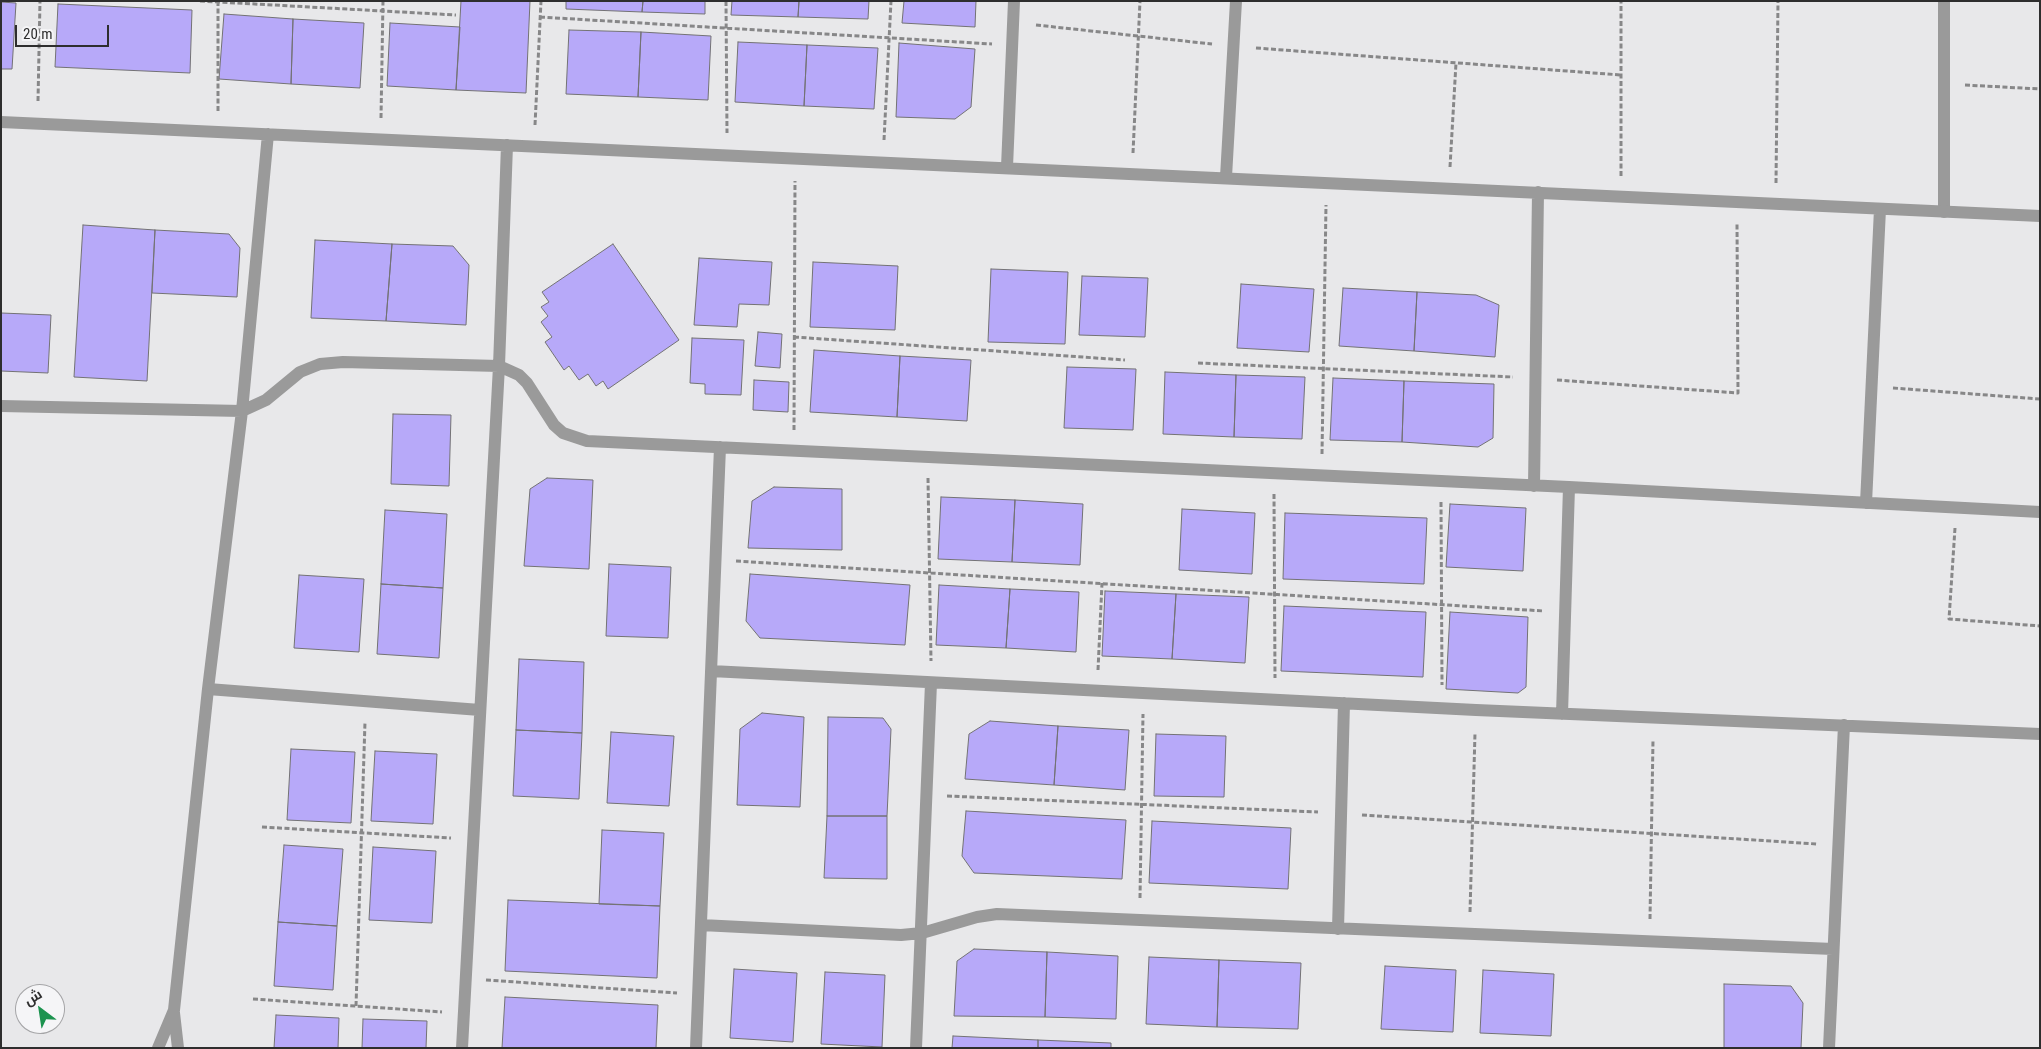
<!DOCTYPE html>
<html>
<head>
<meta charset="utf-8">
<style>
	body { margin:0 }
	#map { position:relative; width:2041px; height:1049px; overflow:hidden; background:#e8e8ea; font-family:"Roboto Condensed",Cairo,sans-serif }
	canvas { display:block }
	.frame { position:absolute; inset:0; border:2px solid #2e2e2e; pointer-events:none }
	.north { position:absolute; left:15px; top:984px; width:50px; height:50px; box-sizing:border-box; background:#f5f5f7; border:1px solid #a5a5a7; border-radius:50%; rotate:329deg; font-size:14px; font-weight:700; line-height:20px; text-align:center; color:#2e2e2e }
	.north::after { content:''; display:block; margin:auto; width:18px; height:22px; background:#1c934f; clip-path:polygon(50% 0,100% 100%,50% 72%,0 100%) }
	.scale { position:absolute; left:15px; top:25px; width:94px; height:22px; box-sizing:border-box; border:2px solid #2e2e2e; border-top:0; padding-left:6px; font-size:15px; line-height:18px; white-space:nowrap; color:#2e2e2e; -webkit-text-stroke:4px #f5f5f7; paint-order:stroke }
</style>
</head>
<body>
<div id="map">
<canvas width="2041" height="1049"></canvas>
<div class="frame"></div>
<div class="north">ش</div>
<div class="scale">20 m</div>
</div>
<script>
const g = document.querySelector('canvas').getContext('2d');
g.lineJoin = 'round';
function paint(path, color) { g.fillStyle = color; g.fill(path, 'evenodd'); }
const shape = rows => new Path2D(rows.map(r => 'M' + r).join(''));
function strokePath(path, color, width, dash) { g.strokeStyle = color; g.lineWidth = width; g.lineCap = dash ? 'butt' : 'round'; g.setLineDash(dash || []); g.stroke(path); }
const building = shape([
	[461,1,530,1,526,93,456,90,461,1],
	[566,1,643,1,642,12,566,9,566,1],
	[643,1,705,1,705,14,642,12,643,1],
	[732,1,799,1,798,17,731,15,732,1],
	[799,1,869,1,868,19,798,17,799,1],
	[904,1,976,1,975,27,902,23,904,1],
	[1,2,16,3,12,69,1,69,1,2],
	[58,4,192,10,190,73,55,67,58,4],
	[224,14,293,19,291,84,219,79,224,14],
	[293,19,364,23,360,88,291,84,293,19],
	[390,23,460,27,456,90,387,86,390,23],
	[569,30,641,32,638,97,566,94,569,30],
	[641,32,711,36,708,100,638,97,641,32],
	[738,42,807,45,804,106,735,102,738,42],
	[899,43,975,49,971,107,955,119,896,117,899,43],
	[807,45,878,48,874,109,804,106,807,45],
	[83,225,155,230,147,381,74,377,83,225],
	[155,230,229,234,240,248,237,297,152,293,155,230],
	[315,240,392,244,386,321,311,318,315,240],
	[392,244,453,246,469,265,466,325,386,321,392,244],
	[613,244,679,340,608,389,603,381,596,386,588,374,579,380,569,366,564,370,545,342,552,337,541,322,548,316,541,307,549,302,542,292,613,244],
	[699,258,772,262,769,305,739,304,737,327,694,325,699,258],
	[813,262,898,266,895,330,810,327,813,262],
	[991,269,1068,272,1065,344,988,342,991,269],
	[1082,276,1148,278,1145,337,1079,335,1082,276],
	[1241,284,1314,289,1309,352,1237,348,1241,284],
	[1343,288,1417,292,1414,351,1339,346,1343,288],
	[1417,292,1476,295,1499,305,1495,357,1414,351,1417,292],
	[1,313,51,315,48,373,1,371,1,313],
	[758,332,782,334,780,368,755,366,758,332],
	[692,338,744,340,741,395,705,394,705,384,690,383,692,338],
	[814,350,900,356,897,417,810,412,814,350],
	[900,356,971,360,967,421,897,417,900,356],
	[1067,367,1136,369,1133,430,1064,428,1067,367],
	[1165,372,1236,375,1234,437,1163,434,1165,372],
	[1236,375,1305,377,1302,439,1234,437,1236,375],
	[1333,378,1404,381,1402,442,1330,440,1333,378],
	[754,380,789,382,788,412,753,410,754,380],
	[1404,381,1494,384,1493,438,1478,447,1402,442,1404,381],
	[393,414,451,415,449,486,391,484,393,414],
	[547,478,593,480,589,569,524,566,530,489,547,478],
	[774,487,842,489,842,550,748,548,752,501,774,487],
	[941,497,1015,500,1012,562,938,559,941,497],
	[1015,500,1083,504,1080,565,1012,562,1015,500],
	[1450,504,1526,508,1523,571,1446,567,1450,504],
	[1182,509,1255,513,1252,574,1179,570,1182,509],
	[385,510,447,514,443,588,381,584,385,510],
	[1285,513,1427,518,1424,584,1283,579,1285,513],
	[609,564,671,567,668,638,606,636,609,564],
	[750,574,910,585,905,645,760,638,746,621,750,574],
	[299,575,364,579,359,652,294,648,299,575],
	[381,584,443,588,439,658,377,654,381,584],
	[939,585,1010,589,1006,648,936,645,939,585],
	[1010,589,1079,592,1076,652,1006,648,1010,589],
	[1105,591,1176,594,1172,659,1102,656,1105,591],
	[1176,594,1249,597,1245,663,1172,659,1176,594],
	[1284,606,1426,612,1423,677,1281,671,1284,606],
	[1450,612,1528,617,1526,687,1518,693,1446,689,1450,612],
	[519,659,584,662,582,733,516,730,519,659],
	[762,713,804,717,800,807,737,805,740,729,762,713],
	[828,717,883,718,891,729,887,816,827,816,828,717],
	[990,721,1058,726,1054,785,965,779,969,734,990,721],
	[1058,726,1129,730,1125,790,1054,785,1058,726],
	[516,730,582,733,579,799,513,796,516,730],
	[611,732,674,736,669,806,607,803,611,732],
	[1156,734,1226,736,1224,797,1154,796,1156,734],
	[291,749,355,752,351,823,287,820,291,749],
	[375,751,437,754,433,824,371,821,375,751],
	[966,811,1126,820,1122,879,974,873,962,856,966,811],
	[827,816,887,816,887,879,824,878,827,816],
	[1152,821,1291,828,1288,889,1149,883,1152,821],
	[602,830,664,833,660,906,599,904,602,830],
	[284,845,343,849,337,926,278,922,284,845],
	[373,847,436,851,432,923,369,920,373,847],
	[508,900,660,906,657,978,505,971,508,900],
	[278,922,337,926,333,990,274,986,278,922],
	[974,949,1047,952,1045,1017,954,1016,957,961,974,949],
	[1047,952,1118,956,1116,1019,1045,1017,1047,952],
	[1149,957,1219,960,1217,1027,1146,1024,1149,957],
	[1219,960,1301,963,1298,1029,1217,1027,1219,960],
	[1385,966,1456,970,1453,1032,1381,1029,1385,966],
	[734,969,797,973,793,1042,730,1038,734,969],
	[1483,970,1554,974,1551,1036,1480,1033,1483,970],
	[825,972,885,975,882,1047,821,1044,825,972],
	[1724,984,1791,986,1803,1003,1801,1048,1724,1048,1724,984],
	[505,997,658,1005,656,1048,502,1048,505,997],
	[276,1015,339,1018,338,1048,274,1048,276,1015],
	[363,1019,427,1021,426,1048,362,1048,363,1019],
	[953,1036,1038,1040,1038,1048,952,1048,953,1036],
	[1038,1040,1111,1043,1111,1048,1038,1048,1038,1040]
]);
paint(building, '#b7a9f9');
strokePath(building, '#737274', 1);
strokePath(shape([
	[200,1,456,15],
	[726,1,727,133],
	[540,17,992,44],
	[1036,25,1212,44],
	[1256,48,1621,75],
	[1965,85,2040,89],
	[38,101,40,1],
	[218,111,218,2],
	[381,118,383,1],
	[535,125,541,1],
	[884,140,891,1],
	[1133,153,1140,1],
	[1450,167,1456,63],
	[1621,176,1621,1],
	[1776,183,1778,1],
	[794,337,1125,360],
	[1198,363,1513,377],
	[1557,380,1738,393,1737,223],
	[1893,388,2040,399],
	[794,430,795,181],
	[1322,454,1326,205],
	[928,478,931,661],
	[1274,494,1275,678],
	[1441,502,1442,685],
	[1955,528,1949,619,2040,626],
	[736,561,1544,611],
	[1098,670,1102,583],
	[947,796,1318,812],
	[1362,815,1817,844],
	[262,827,451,838],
	[1140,898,1143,714],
	[1470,912,1475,733],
	[1650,919,1653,740],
	[486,980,677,993],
	[253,999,442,1012],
	[356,1006,365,722]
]), '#878788', 3, [5, 2.5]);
strokePath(shape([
	[1944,1,1944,212]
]), '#9a9a9a', 12);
strokePath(shape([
	[1,122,2040,216],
	[1007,167,1014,1],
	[1226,177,1236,1],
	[1,406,242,411,266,400,300,372,320,364,343,362,499,366,519,375,527,383,554,425,563,433,587,441,1569,487,2040,512],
	[1534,486,1538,192],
	[1866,503,1880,209],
	[711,671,1476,710,2040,734],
	[208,689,480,710],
	[1562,714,1569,487],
	[701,925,901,935,922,933,977,917,997,914,1833,949],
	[1338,929,1344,703],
	[174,1013,178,1048],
	[158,1048,174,1010,208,689,242,411,268,134],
	[462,1048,499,366,507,145],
	[696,1048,720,447],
	[916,1048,931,683],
	[1829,1048,1844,725]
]), '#9a9a9a', 12);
</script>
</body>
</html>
